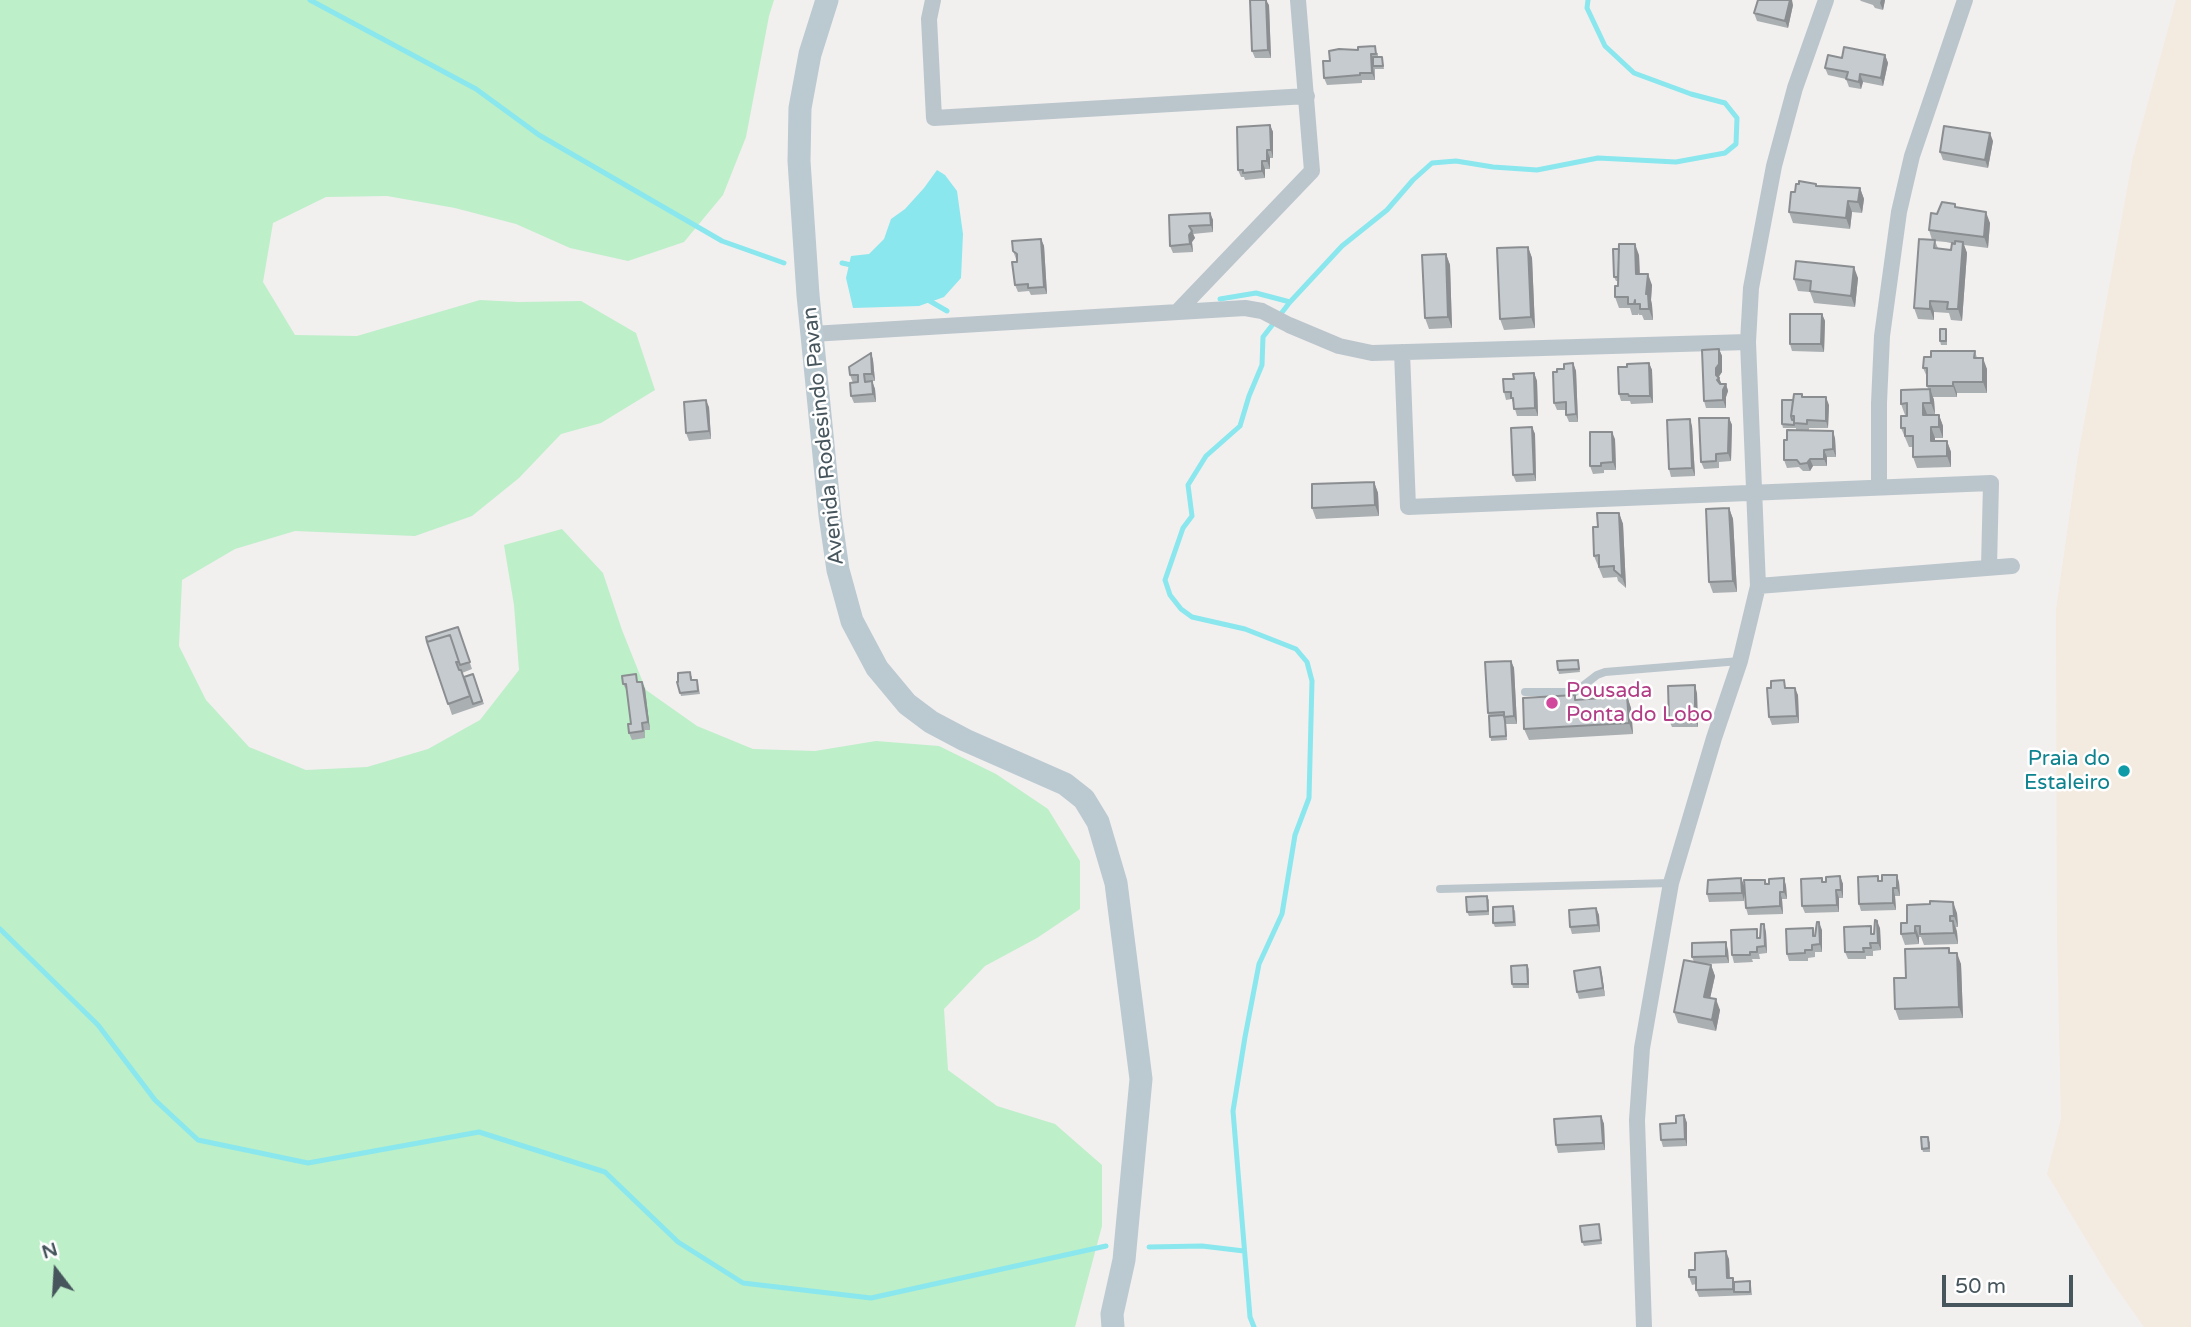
<!DOCTYPE html>
<html>
<head>
<meta charset="utf-8">
<style>
	body { margin:0 }
	#map { position:relative; width:2191px; height:1327px; overflow:hidden; background:#f2efef; font-family:"Varela Round",sans-serif }
	canvas { display:block }
	.north { position:absolute; left:21px; top:1236px; width:70px; height:70px; -webkit-text-stroke:5px #fff; paint-order:stroke; rotate:343deg; font-size:19px; font-weight:700; line-height:28px; text-align:center; color:#47565d }
	.north::after { content:''; display:block; margin:auto; width:24px; height:32px; background:#47565d; clip-path:polygon(50% 0,100% 100%,50% 72%,0 100%) }
	.scale { position:absolute; left:1942px; top:1275px; width:131px; height:32px; box-sizing:border-box; border:4px solid #47565d; border-top:0; padding-left:9px; font-size:21px; line-height:24px; white-space:nowrap; color:#47565d; -webkit-text-stroke:5px #fff; paint-order:stroke }
</style>
</head>
<body>
<div id="map">
<canvas width="2191" height="1327"></canvas>
<div class="north">N</div>
<div class="scale">50 m</div>
</div>
<script>
const g = document.querySelector('canvas').getContext('2d');
g.lineJoin = 'round';
function paint(path, color) { g.fillStyle = color; g.fill(path, 'evenodd'); }
const shape = rows => new Path2D(rows.map(r => 'M' + r).join(''));
function strokePath(path, color, width, dash) { g.strokeStyle = color; g.lineWidth = width; g.lineCap = dash ? 'butt' : 'round'; g.setLineDash(dash || []); g.stroke(path); }
function write(font, color, halo, rows, align = 'center') {
  g.font = font + ' "Varela Round",sans-serif'; g.lineWidth = 5; g.setLineDash([]); g.textBaseline = 'middle'; g.strokeStyle = halo; g.fillStyle = color; for (const [text, x, y, turn = 0] of rows) {
    g.save(); g.translate(x, y); g.rotate((+turn || 0) * Math.PI / 180); g.textAlign = isNaN(turn) ? turn : align; if (halo) g.strokeText(text, 0, 0); g.fillText(text, 0, 0); g.restore();
  }
}
paint(shape([
	[0,0,774,0,769,16,746,137,723,195,684,242,628,261,570,248,516,224,455,208,387,196,326,197,273,223,263,282,295,335,357,336,480,300,519,302,581,301,636,333,655,390,601,423,561,434,519,478,472,516,415,536,295,531,235,549,182,580,179,646,206,700,249,747,306,770,367,767,428,749,480,720,519,670,514,605,504,545,562,529,603,573,622,630,646,690,697,726,753,749,815,751,876,741,939,746,996,774,1048,809,1080,861,1080,909,1037,938,985,966,944,1009,948,1070,997,1106,1055,1124,1102,1165,1102,1226,1075,1327,0,1327]
]), '#bdefc9');
paint(shape([
	[2176,0,2191,0,2191,1327,2144,1327,2108,1276,2047,1174,2061,1119,2057,931,2056,610,2078,456,2133,157]
]), '#f3eae0');
paint(shape([
	[937,170,945,175,957,191,963,234,961,278,944,297,919,306,853,308,846,278,851,256,869,254,884,239,891,219,905,209,924,188]
]), '#8ae7ed');
strokePath(shape([
	[310,0,476,89,539,135,722,241,784,263],
	[842,263,856,266],
	[1220,299,1256,293,1290,302],
	[928,300,947,311],
	[0,929,98,1025,155,1100,198,1140,308,1163,479,1132,605,1172,678,1242,743,1283,871,1298,1106,1246],
	[1149,1247,1202,1246,1244,1251],
	[1254,1327,1250,1317,1233,1111,1245,1037,1259,964,1282,914,1295,835,1309,798,1312,681,1307,662,1296,649,1245,629,1192,617,1181,609,1170,595,1165,580,1183,528,1192,516,1188,485,1206,456,1240,426,1249,396,1262,365,1263,337,1290,302,1342,246,1387,210,1413,180,1432,163,1456,161,1493,167,1537,170,1598,158,1676,162,1725,153,1736,144,1737,118,1725,103,1691,94,1634,73,1605,46,1587,8,1588,0]
]), '#8ae7ed', 5);
strokePath(shape([
	[1525,692,1575,692,1597,675,1605,672,1740,661],
	[1440,889,1671,883]
]), '#bbc6cc', 8);
strokePath(shape([
	[933,0,929,19,934,118,1307,96],
	[1177,312,1312,171,1298,0],
	[812,334,1245,308,1262,311,1289,325,1339,346,1372,353,1748,342],
	[1402,352,1408,507,1991,483,1989,567],
	[1879,487,1879,403,1882,336,1899,212,1912,156,1965,0],
	[1758,586,2012,566],
	[1644,1327,1637,1120,1642,1048,1671,883,1714,738,1740,661,1758,586,1748,342,1751,288,1774,166,1795,88,1826,0]
]), '#bbc6cc', 16);
strokePath(shape([
	[827,0,810,54,800,108,799,161,808,295,830,515,838,570,852,621,877,668,907,704,931,722,965,740,1065,784,1084,799,1098,822,1116,883,1141,1079,1124,1260,1112,1314,1113,1327]
]), '#bbc9d1', 23);
paint(shape([
	[1860,0,1885,0,1883,10,1875,8,1873,5,1861,1],
	[1269,5,1271,58,1255,58,1252,51],
	[1793,5,1788,28,1757,21,1754,13],
	[1329,51,1378,53,1378,57,1382,57,1384,69,1375,69,1375,80,1362,80,1362,83,1327,85,1324,78,1330,61],
	[1885,55,1888,63,1883,86,1863,82,1861,89,1849,87,1846,79,1828,75,1825,68,1842,58],
	[1270,125,1273,132,1273,158,1270,158,1270,169,1265,169,1265,178,1245,180,1244,177,1241,177,1238,170],
	[1993,141,1988,168,1943,160,1940,152],
	[1799,184,1860,188,1864,199,1862,213,1852,212,1850,229,1793,223,1789,212],
	[1955,204,1956,207,1990,223,1988,248,1964,245,1967,253,1962,321,1951,320,1949,313,1934,312,1934,320,1918,319,1914,308,1932,240,1929,230,1937,214],
	[1935,241,1946,242,1955,244,1951,250,1938,248],
	[1210,213,1213,220,1213,232,1193,234,1195,238,1192,242,1193,252,1173,253,1170,246,1169,215],
	[1041,239,1044,246,1047,294,1031,295,1029,291,1018,292,1015,285,1017,260,1016,259,1013,251],
	[1528,247,1532,258,1535,328,1504,330,1500,319],
	[1446,254,1450,265,1452,328,1429,329,1425,318],
	[1639,255,1640,274,1652,285,1651,300,1652,305,1653,320,1644,320,1642,315,1639,315,1639,313,1638,315,1632,315,1630,308,1619,308,1615,297,1618,286,1618,281,1616,281,1614,277],
	[1858,278,1855,307,1814,303,1810,292,1798,291,1794,279],
	[1822,314,1825,321,1824,352,1792,351,1790,344],
	[1946,329,1947,333,1947,345,1941,345,1940,341],
	[1719,349,1722,356,1722,372,1719,377,1721,384,1726,384,1728,391,1726,397,1726,408,1706,408,1704,401],
	[1975,351,1977,358,1987,369,1987,393,1957,393,1957,397,1933,397,1934,400,1935,414,1939,415,1943,426,1943,438,1935,438,1935,441,1947,441,1951,452,1951,467,1917,468,1913,457,1913,447,1909,447,1901,428,1907,415,1905,415,1901,404,1928,389,1927,386,1927,377,1923,368,1931,357],
	[871,353,873,360,875,381,872,381,875,389,876,402,854,403,851,396,853,383,850,375],
	[1573,363,1576,371,1578,422,1569,422,1566,415,1566,410,1557,410,1554,403,1557,372],
	[1649,363,1652,370,1653,403,1631,404,1630,401,1621,401,1619,394,1627,367],
	[1534,373,1537,381,1538,416,1517,416,1512,399,1506,400,1504,392],
	[1803,397,1829,405,1828,428,1809,428,1809,430,1835,438,1836,457,1827,457,1827,466,1813,466,1810,471,1803,471,1799,467,1787,468,1784,460,1787,440,1796,430,1796,428,1783,428,1782,424,1793,400],
	[709,407,711,439,689,441,686,433],
	[1729,418,1732,425,1731,461,1719,462,1719,468,1704,469,1701,462],
	[1692,426,1695,476,1671,477,1669,469],
	[1532,427,1535,434,1536,481,1516,482,1513,475],
	[1615,439,1616,470,1604,470,1604,473,1593,474,1590,466],
	[1374,482,1378,493,1379,516,1316,519,1312,508],
	[1729,508,1733,519,1737,592,1713,593,1709,582],
	[1619,513,1623,524,1626,588,1618,581,1617,577,1603,578,1594,556,1598,527],
	[458,627,472,669,462,673,464,677,473,674,484,704,452,715,426,637],
	[1578,660,1580,672,1559,674,1558,670],
	[1511,661,1514,668,1517,724,1506,724,1507,740,1491,741,1488,713],
	[692,676,692,680,698,683,700,694,681,696,677,682],
	[642,682,645,689,650,730,645,730,645,738,632,740,629,733,631,724,627,691,623,684],
	[1787,688,1798,695,1799,723,1772,725,1769,717],
	[1697,693,1698,727,1672,727,1669,720],
	[1627,696,1631,708,1633,734,1529,740,1524,729],
	[1840,876,1843,884,1843,898,1839,898,1839,912,1805,913,1802,906,1823,882,1826,882],
	[1741,878,1744,886,1744,901,1709,902,1707,894],
	[1784,878,1786,886,1787,899,1782,899,1783,914,1748,915,1746,908,1765,880,1767,884,1769,884],
	[1880,881,1899,882,1900,896,1895,896,1896,910,1861,911,1859,904],
	[1489,899,1489,915,1469,916,1467,912],
	[1596,908,1599,915,1600,932,1572,934,1570,927],
	[1515,910,1516,926,1495,927,1493,923],
	[1957,913,1958,927,1956,927,1957,932,1958,944,1924,945,1921,937,1919,937,1919,944,1905,945,1901,934,1907,923],
	[1880,928,1881,950,1873,951,1873,956,1866,956,1866,959,1848,959,1845,952,1874,934],
	[1822,930,1822,952,1815,952,1815,957,1808,958,1808,961,1789,961,1787,954,1815,936],
	[1766,932,1767,953,1759,954,1760,959,1752,959,1753,962,1734,963,1732,955,1760,938],
	[1949,948,1950,953,1961,964,1963,1018,1899,1020,1895,1009,1906,978],
	[1728,950,1729,963,1704,964,1711,965,1715,976,1710,998,1720,1010,1716,1031,1678,1023,1674,1012,1694,962,1692,957],
	[1527,965,1529,969,1529,988,1513,988,1512,984],
	[1600,967,1602,975,1605,996,1579,999,1577,992],
	[1684,1115,1687,1123,1687,1146,1663,1147,1661,1140],
	[1601,1116,1604,1124,1605,1150,1558,1153,1556,1145],
	[1930,1141,1930,1152,1923,1152,1922,1149],
	[1599,1224,1602,1244,1584,1246,1582,1242],
	[1729,1259,1730,1278,1733,1278,1734,1282,1751,1285,1752,1295,1699,1297,1696,1290,1696,1284,1692,1285,1689,1277,1695,1270]
]), '#aaafb2');
paint(shape([
	[1266,0,1269,5,1271,58,1268,50],
	[1790,0,1792,0,1793,5,1788,28,1785,21],
	[1881,0,1885,0,1883,10,1880,3],
	[1371,54,1374,61,1373,66,1375,80,1372,73],
	[1885,55,1888,63,1883,86,1881,78],
	[1860,74,1863,82,1861,89,1859,82],
	[1270,125,1273,132,1273,158,1271,150],
	[1990,133,1993,141,1988,168,1985,160],
	[1267,150,1270,158,1270,169,1267,161],
	[1262,161,1265,169,1265,178,1262,171],
	[1860,188,1864,199,1862,213,1858,202],
	[1848,201,1852,212,1850,229,1846,218],
	[1986,212,1990,223,1988,248,1984,237],
	[1210,213,1213,220,1213,232,1211,225],
	[1192,231,1195,238,1192,242,1193,252,1190,244,1189,235],
	[1041,239,1044,246,1047,294,1044,287],
	[1963,242,1967,253,1962,321,1958,309],
	[1635,244,1639,255,1640,285,1636,274],
	[1528,247,1532,258,1535,328,1531,317],
	[1446,254,1450,265,1452,328,1448,317],
	[1854,267,1858,278,1855,307,1851,296],
	[1648,274,1652,285,1651,300,1652,305,1653,320,1649,309,1646,294],
	[1930,301,1934,312,1934,320,1930,309],
	[1822,314,1825,321,1824,352,1821,344],
	[1719,349,1722,356,1722,372,1719,376,1719,378,1722,385,1717,380,1716,368],
	[871,353,873,360,875,381,872,374],
	[1983,358,1987,369,1987,393,1983,382],
	[1573,363,1576,371,1578,422,1576,414],
	[1649,363,1652,370,1653,403,1650,396],
	[1534,373,1537,381,1538,416,1535,408],
	[872,381,875,389,876,402,873,394],
	[1953,382,1957,393,1957,397,1953,386],
	[1726,384,1728,391,1726,397,1726,408,1723,400,1723,390],
	[1930,389,1934,400,1935,414,1931,403],
	[1826,397,1829,405,1828,428,1826,421],
	[706,400,709,407,711,439,709,431],
	[1923,403,1927,414,1923,415],
	[1939,415,1943,426,1943,438,1939,427],
	[1729,418,1732,425,1731,461,1728,453],
	[1690,419,1692,426,1695,476,1692,468],
	[1532,427,1535,434,1536,481,1534,474],
	[1931,427,1935,438,1935,452,1931,441],
	[1833,431,1835,438,1836,457,1833,449],
	[1612,432,1615,439,1616,470,1613,462],
	[1947,441,1951,452,1951,467,1947,456],
	[1824,450,1827,457,1827,466,1824,459],
	[1810,459,1813,466,1810,471,1807,463],
	[1374,482,1378,493,1379,516,1375,505],
	[1729,508,1733,519,1737,592,1733,581],
	[1619,513,1623,524,1626,588,1622,577],
	[1511,661,1514,668,1517,724,1514,716],
	[642,682,645,689,650,730,648,722],
	[1695,685,1697,693,1698,727,1695,719],
	[1795,688,1798,695,1799,723,1797,716],
	[1627,696,1631,708,1633,734,1629,723],
	[1897,875,1899,882,1900,896,1897,888],
	[1840,876,1843,884,1843,898,1841,890],
	[1741,878,1744,886,1744,901,1742,893],
	[1784,878,1786,886,1787,899,1784,892],
	[1893,888,1895,896,1896,910,1893,903],
	[1836,890,1839,898,1839,912,1837,905],
	[1780,892,1782,899,1783,914,1780,906],
	[1953,902,1957,913,1958,927,1954,916],
	[1596,908,1599,915,1600,932,1598,925],
	[1950,916,1953,926,1953,921,1957,932,1958,944,1950,921],
	[1877,921,1880,928,1881,950,1878,943],
	[1819,922,1822,930,1822,952,1820,944],
	[1764,924,1766,932,1767,953,1765,946],
	[1915,926,1919,937,1919,944,1915,933],
	[1726,942,1728,950,1729,963,1726,956],
	[1957,953,1961,964,1963,1018,1959,1007],
	[1711,965,1715,976,1708,1008,1704,997],
	[1600,967,1602,975,1605,996,1603,988],
	[1716,999,1720,1010,1716,1031,1712,1020],
	[1684,1115,1687,1123,1687,1146,1685,1139],
	[1601,1116,1604,1124,1605,1150,1603,1143],
	[1726,1251,1729,1259,1730,1286,1727,1278]
]), '#8b8e91');
const building = shape([
	[1250,0,1266,0,1268,50,1252,51,1250,0],
	[1758,0,1790,0,1785,21,1754,13,1758,0],
	[1375,46,1376,54,1371,54,1372,73,1360,73,1360,75,1324,78,1323,61,1330,61,1329,51,1339,49,1358,50,1358,47,1375,46],
	[1844,47,1885,55,1881,78,1860,74,1859,82,1846,79,1848,72,1825,68,1828,55,1842,58,1844,47],
	[1373,57,1382,57,1383,66,1373,66,1373,57],
	[1270,125,1271,150,1267,150,1267,161,1262,161,1262,171,1243,173,1243,170,1238,170,1237,127,1270,125],
	[1944,126,1990,133,1985,160,1940,152,1944,126],
	[1799,181,1816,184,1816,186,1860,188,1858,202,1848,201,1846,218,1789,212,1791,192,1795,192,1796,184,1799,184,1799,181],
	[1942,202,1955,204,1955,207,1986,212,1984,237,1929,230,1931,213,1937,214,1942,202],
	[1210,213,1211,225,1189,226,1192,231,1189,235,1190,244,1170,246,1169,215,1210,213],
	[1041,239,1044,287,1028,288,1028,284,1015,285,1012,262,1017,262,1017,254,1013,251,1012,241,1041,239],
	[1919,239,1935,240,1934,248,1951,250,1952,243,1955,244,1955,241,1963,242,1958,309,1947,309,1948,302,1930,301,1930,309,1914,308,1919,239],
	[1619,244,1635,244,1636,274,1648,274,1646,294,1648,294,1649,309,1640,309,1640,304,1635,304,1635,300,1634,304,1628,304,1628,297,1615,297,1615,286,1618,286,1619,244],
	[1528,247,1531,317,1500,319,1497,248,1528,247],
	[1613,249,1619,249,1618,277,1614,277,1613,249],
	[1446,254,1448,317,1425,318,1422,255,1446,254],
	[1796,261,1854,267,1851,296,1810,291,1811,281,1794,279,1796,261],
	[1790,314,1822,314,1821,344,1790,344,1790,314],
	[1940,329,1946,329,1946,341,1940,341,1940,329],
	[1719,349,1719,364,1716,368,1716,375,1719,378,1717,380,1720,384,1726,384,1723,390,1723,400,1704,401,1702,350,1719,349],
	[1931,351,1975,351,1974,358,1983,358,1983,382,1953,382,1953,386,1927,386,1927,368,1923,368,1924,357,1931,357,1931,351],
	[871,353,872,374,864,374,865,382,872,381,873,394,851,396,850,383,858,382,858,375,850,375,849,367,871,353],
	[1573,363,1576,414,1566,415,1566,402,1554,403,1553,372,1557,372,1557,369,1564,369,1564,364,1573,363],
	[1649,363,1650,396,1629,396,1628,394,1619,394,1618,367,1627,367,1627,364,1649,363],
	[1534,373,1535,408,1514,409,1513,398,1511,398,1511,392,1504,392,1503,379,1514,379,1513,374,1534,373],
	[1930,389,1931,403,1923,403,1923,415,1939,415,1939,427,1931,427,1931,441,1947,441,1947,456,1913,457,1913,436,1905,436,1905,428,1901,428,1901,416,1907,416,1907,403,1901,404,1901,390,1930,389],
	[1794,394,1802,394,1802,397,1826,397,1826,421,1807,420,1807,424,1794,423,1794,416,1791,416,1794,394],
	[706,400,709,431,686,433,684,402,706,400],
	[1782,400,1793,400,1791,416,1792,420,1794,420,1794,425,1782,424,1782,400],
	[1699,418,1729,418,1728,453,1716,454,1716,461,1701,462,1699,418],
	[1690,419,1692,468,1669,469,1667,420,1690,419],
	[1532,427,1534,474,1513,475,1511,428,1532,427],
	[1787,430,1833,431,1833,449,1824,450,1824,459,1810,459,1807,463,1800,464,1797,460,1784,460,1784,440,1787,440,1787,430],
	[1590,432,1612,432,1613,462,1601,463,1601,466,1590,466,1590,432],
	[1374,482,1375,505,1312,508,1312,484,1374,482],
	[1729,508,1733,581,1709,582,1706,509,1729,508],
	[1597,513,1619,513,1622,577,1614,570,1614,566,1599,567,1599,555,1594,556,1593,527,1598,527,1597,513],
	[458,627,470,662,460,665,450,635,427,642,426,637,458,627],
	[450,635,459,662,456,662,459,670,461,670,470,696,448,704,427,642,450,635],
	[1578,660,1579,669,1558,670,1557,661,1578,660],
	[1511,661,1514,716,1504,717,1504,712,1488,713,1485,662,1511,661],
	[690,672,691,680,697,680,698,691,680,693,677,682,678,682,678,673,690,672],
	[473,674,482,701,473,704,464,677,473,674],
	[636,674,637,682,642,682,648,722,642,723,643,731,629,733,628,724,631,724,626,684,623,684,622,676,636,674],
	[1784,680,1785,688,1795,688,1797,716,1769,717,1767,688,1771,688,1771,681,1784,680],
	[1695,685,1695,719,1669,720,1668,686,1695,685],
	[1575,695,1575,700,1627,696,1629,723,1524,729,1523,698,1575,695],
	[1504,715,1505,721,1506,736,1490,737,1489,716,1504,715],
	[1882,875,1897,875,1897,888,1893,888,1893,903,1859,904,1858,877,1878,876,1878,881,1882,881,1882,875],
	[1840,876,1841,890,1836,890,1837,905,1802,906,1801,879,1822,878,1822,882,1826,882,1826,877,1840,876],
	[1741,878,1742,893,1707,894,1708,880,1741,878],
	[1784,878,1784,892,1780,892,1780,906,1746,908,1744,880,1765,880,1765,884,1769,884,1769,879,1784,878],
	[1487,896,1488,911,1467,912,1466,897,1487,896],
	[1930,901,1953,902,1954,916,1950,916,1950,921,1953,921,1954,933,1920,934,1920,926,1915,926,1915,933,1901,934,1901,923,1907,923,1907,905,1930,904,1930,901],
	[1513,906,1514,922,1493,923,1493,907,1513,906],
	[1596,908,1598,925,1570,927,1569,910,1596,908],
	[1875,920,1877,921,1878,943,1870,943,1871,948,1863,948,1864,952,1845,952,1844,927,1871,926,1871,934,1874,934,1875,920],
	[1817,922,1819,922,1820,944,1812,945,1812,950,1805,950,1805,953,1787,954,1786,929,1813,928,1813,936,1815,936,1817,922],
	[1761,924,1764,924,1765,946,1757,947,1757,952,1750,952,1750,955,1732,955,1731,930,1757,929,1757,938,1760,938,1761,924],
	[1726,942,1726,956,1692,957,1692,943,1726,942],
	[1949,948,1949,953,1957,953,1959,1007,1895,1009,1894,978,1906,978,1905,949,1949,948],
	[1684,960,1711,965,1704,997,1716,999,1712,1020,1674,1012,1684,960],
	[1527,965,1528,984,1512,984,1511,966,1527,965],
	[1600,967,1603,988,1577,992,1574,971,1600,967],
	[1684,1115,1685,1139,1661,1140,1660,1124,1676,1123,1676,1116,1684,1115],
	[1601,1116,1603,1143,1556,1145,1554,1119,1601,1116],
	[1921,1137,1928,1137,1929,1148,1922,1149,1921,1137],
	[1599,1224,1601,1240,1582,1242,1580,1226,1599,1224],
	[1726,1251,1727,1278,1733,1278,1733,1289,1696,1290,1696,1277,1689,1277,1689,1270,1695,1270,1695,1253,1726,1251],
	[1750,1281,1750,1292,1734,1292,1734,1282,1750,1281]
]);
paint(building, '#c6cbcf');
strokePath(building, '#8b8e91', 2);
for (const [x, y, r, color] of [
	[1552,703,7,"#d1479c"],
	[2124,771,7,"#0f9aa8"]
]) { const dot = new Path2D(); dot.arc(x, y, r, 0, 2 * Math.PI); g.fillStyle = color; g.fill(dot); strokePath(dot, '#fff', 2.5); }
write('21px', '#47565d', '#fff', [
	["Avenida Rodesindo Pavan",824,436,-96]
]);
write('21px', '#b23c85', '#fff', [
	["Pousada",1566,691],
	["Ponta do Lobo",1566,715]
], 'left');
write('21px', '#0d838f', '#fff', [
	["Praia do",2110,759],
	["Estaleiro",2110,783]
], 'right');
</script>
</body>
</html>
